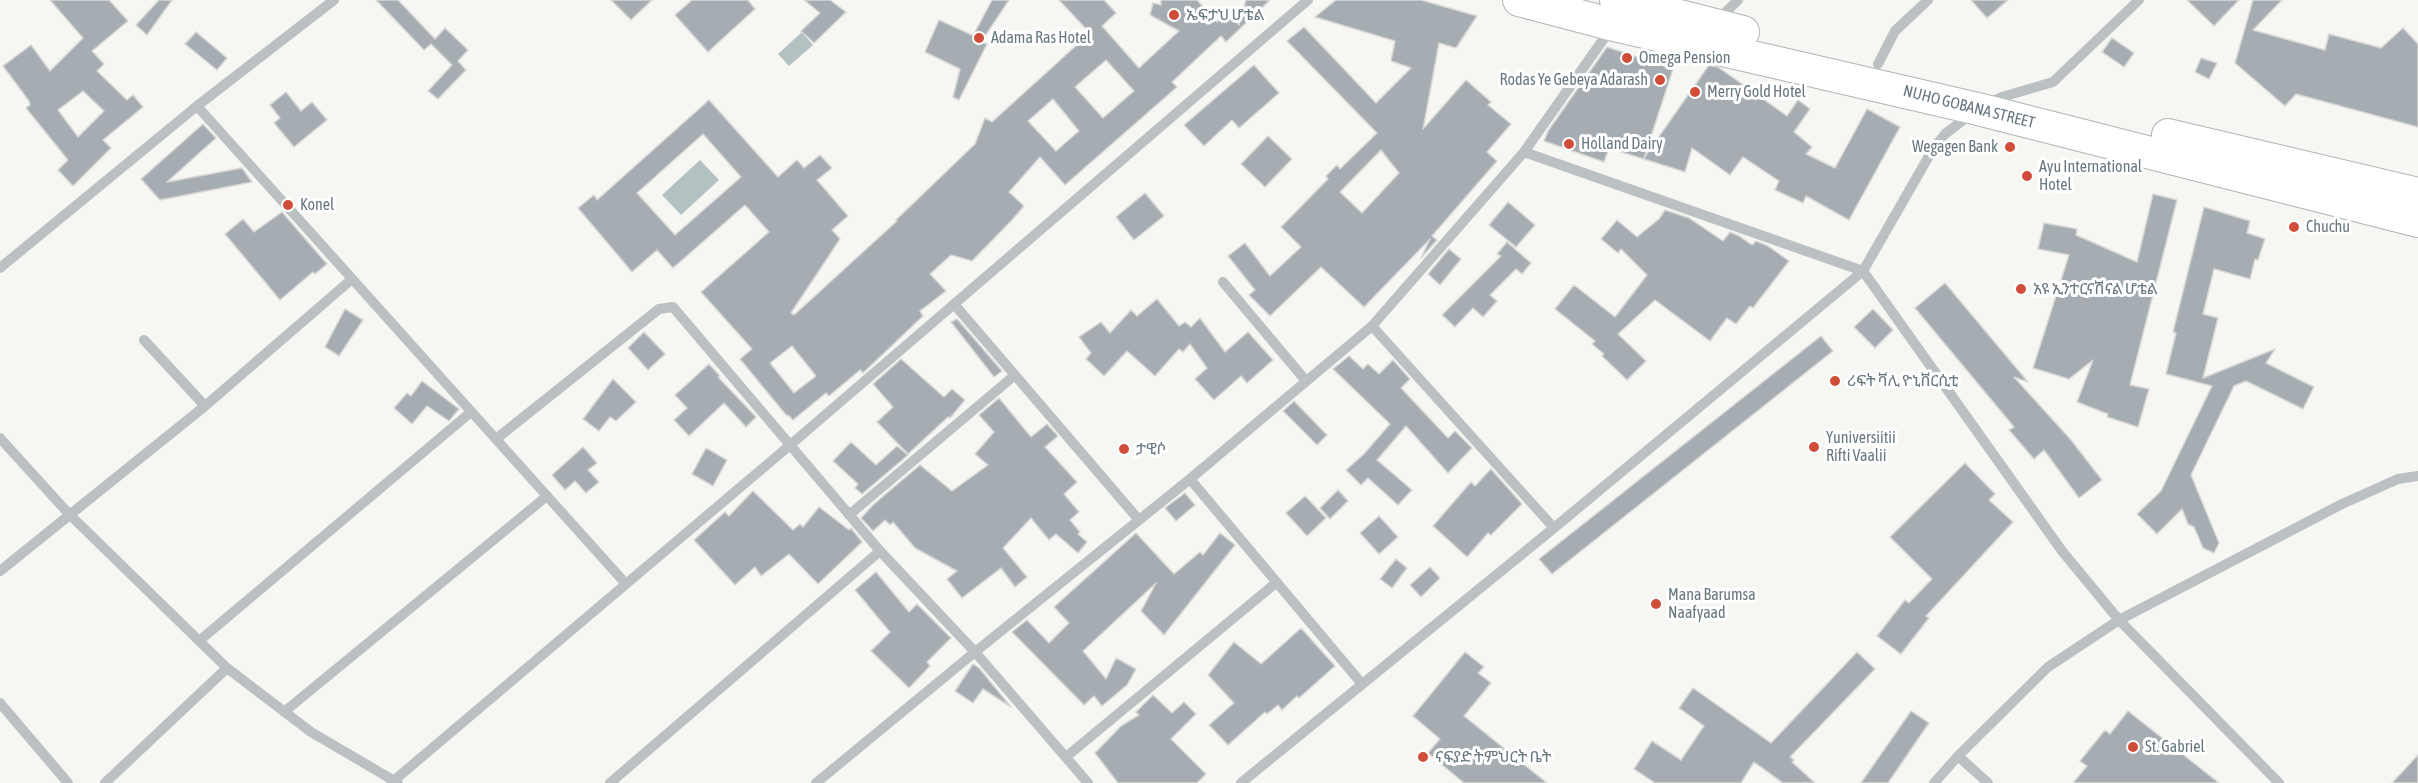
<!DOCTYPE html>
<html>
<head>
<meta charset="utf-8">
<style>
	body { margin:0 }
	canvas { display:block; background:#f6f6f3 }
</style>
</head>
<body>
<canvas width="2418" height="783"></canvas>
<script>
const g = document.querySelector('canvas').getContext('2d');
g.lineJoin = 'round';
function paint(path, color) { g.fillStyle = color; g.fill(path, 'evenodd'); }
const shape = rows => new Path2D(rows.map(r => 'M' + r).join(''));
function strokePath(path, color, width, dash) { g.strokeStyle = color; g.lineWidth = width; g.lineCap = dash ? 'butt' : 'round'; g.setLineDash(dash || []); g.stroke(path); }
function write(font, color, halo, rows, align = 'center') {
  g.font = font + ' "Asap Condensed","Noto Sans Ethiopic",sans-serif'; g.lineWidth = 6; g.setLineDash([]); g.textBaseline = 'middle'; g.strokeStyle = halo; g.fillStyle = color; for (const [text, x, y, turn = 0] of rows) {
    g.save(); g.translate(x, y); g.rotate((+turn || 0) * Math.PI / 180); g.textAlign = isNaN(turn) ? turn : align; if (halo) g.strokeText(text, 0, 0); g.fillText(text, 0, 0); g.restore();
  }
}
paint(shape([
	[802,32,813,45,789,66,778,54],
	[700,160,719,180,681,215,662,195]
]), '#b4c1c3');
const building = shape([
	[50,0,109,0,128,21,92,51,104,64,97,71,127,100,133,95,143,107,103,140,111,148,73,186,58,170,68,160,26,108,30,105,29,101,3,66,31,45,50,71,83,38,50,0],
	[83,91,104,111,78,137,58,110,83,91],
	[159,0,172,0,147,35,136,25,159,0],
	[376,0,398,0,435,39,445,28,468,50,458,61,466,70,438,99,428,91,452,65,431,44,424,50,376,0],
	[611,0,652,0,631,20,611,0],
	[692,0,748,0,755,9,708,52,675,15,692,0],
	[804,0,830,0,846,12,814,43,801,31,820,13,804,0],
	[992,0,1009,0,983,39,974,34,992,0],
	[1059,0,1104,0,1116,13,1102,26,1139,68,1179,31,1150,15,1153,3,1161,5,1161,0,1197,0,1217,22,1228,12,1239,25,1246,0,1270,0,1226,42,1221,36,1172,82,1177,87,1065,185,1040,157,1009,192,1024,206,1011,221,972,261,951,255,930,274,946,291,920,311,923,316,863,373,860,370,829,396,826,393,793,420,788,415,787,416,740,359,752,349,701,292,769,232,745,205,673,268,657,250,632,272,578,208,594,195,597,200,709,100,778,177,797,160,804,168,820,155,832,168,817,180,848,216,832,230,840,239,791,313,794,315,897,221,896,220,975,144,985,118,992,122,1090,33,1059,0],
	[1106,60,1134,91,1103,118,1075,87,1106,60],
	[1053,99,1079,131,1056,151,1028,121,1053,99],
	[703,134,741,177,675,235,637,193,703,134],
	[792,346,816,376,794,393,770,363,792,346],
	[1336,0,1421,0,1477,16,1456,48,1439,43,1423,129,1466,80,1491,102,1488,105,1511,124,1487,152,1497,161,1432,236,1437,240,1421,258,1430,239,1364,307,1321,267,1270,316,1249,295,1255,290,1228,256,1245,243,1270,276,1301,247,1281,227,1328,179,1326,176,1337,165,1340,169,1377,133,1287,41,1304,27,1376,103,1411,68,1391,61,1395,41,1315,17,1336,0],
	[1381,150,1399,173,1362,213,1340,192,1381,150],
	[1971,0,2008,0,1987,18,1971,0],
	[2187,0,2239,0,2214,26,2187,0],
	[2253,0,2282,0,2253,30,2325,50,2329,34,2381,48,2403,28,2418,44,2418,127,2296,94,2285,106,2235,63,2253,0],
	[939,20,983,40,981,42,987,44,959,100,953,97,960,69,925,52,939,20],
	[196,32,227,58,217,70,185,44,196,32],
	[2112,38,2134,53,2124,67,2102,52,2112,38],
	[1607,47,1673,69,1644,158,1709,65,1718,67,1787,116,1798,100,1810,109,1794,132,1812,147,1806,154,1835,168,1867,109,1900,127,1849,220,1806,196,1803,203,1775,190,1779,181,1743,157,1730,175,1692,148,1685,172,1609,148,1604,162,1544,141,1548,131,1607,47],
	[2201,58,2217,63,2209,79,2195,72,2201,58],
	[1254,65,1279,93,1239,128,1232,120,1204,146,1184,125,1254,65],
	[286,92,301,111,312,102,327,120,294,147,274,123,280,118,270,105,286,92],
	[203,124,216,138,167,182,242,168,252,182,160,200,141,179,203,124],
	[1268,136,1292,159,1265,187,1241,164,1268,136],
	[1145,193,1164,216,1134,240,1116,217,1145,193],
	[2153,194,2177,200,2130,385,2149,389,2138,427,2107,417,2108,414,2077,402,2093,360,2069,379,2033,368,2069,255,2038,249,2044,223,2077,229,2076,235,2137,262,2153,194],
	[1508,202,1535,225,1516,247,1489,225,1508,202],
	[2204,207,2250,221,2247,233,2265,239,2258,260,2255,259,2250,279,2214,269,2203,314,2218,318,2203,378,2275,349,2266,363,2314,387,2303,409,2246,381,2234,386,2191,475,2219,543,2214,553,2203,548,2194,527,2188,524,2182,509,2157,534,2137,514,2161,491,2212,386,2166,374,2176,333,2173,332,2204,207],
	[1665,210,1689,218,1723,241,1730,232,1739,236,1752,245,1756,241,1768,246,1789,261,1753,308,1750,306,1736,324,1727,318,1710,341,1655,300,1618,334,1646,361,1627,380,1602,356,1604,354,1592,344,1595,341,1555,309,1574,285,1615,317,1647,275,1621,249,1618,253,1601,239,1617,220,1637,237,1659,219,1665,210],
	[282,212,327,264,315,274,313,272,280,300,225,234,243,219,254,232,282,212],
	[1507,242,1531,263,1522,274,1516,269,1490,295,1497,301,1483,317,1473,308,1455,327,1442,315,1501,256,1497,254,1507,242],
	[1449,249,1461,259,1440,285,1428,274,1449,249],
	[1945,283,2028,382,2014,377,2071,440,2102,480,2079,498,2044,450,2034,459,2009,430,2014,427,1915,308,1945,283],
	[1157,299,1179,326,1185,322,1191,327,1200,318,1225,352,1248,332,1273,360,1247,383,1241,376,1214,400,1195,379,1207,368,1190,344,1183,352,1179,349,1155,376,1127,351,1104,376,1086,359,1091,353,1079,337,1101,322,1110,333,1131,310,1137,316,1157,299],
	[345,309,363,320,339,356,325,347,345,309],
	[1873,309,1893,330,1875,348,1854,327,1873,309],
	[957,319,1002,371,994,377,951,322,957,319],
	[644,332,665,354,648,370,628,348,644,332],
	[1821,336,1833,351,1552,574,1539,559,1821,336],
	[1349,356,1363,369,1368,364,1379,374,1393,360,1410,379,1401,388,1448,438,1455,431,1472,448,1448,473,1406,426,1377,460,1412,490,1398,505,1368,478,1361,485,1346,470,1364,454,1390,424,1333,369,1349,356],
	[901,359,944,397,952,389,965,400,950,418,948,417,908,454,877,422,893,407,873,384,901,359],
	[709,364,720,376,718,377,756,417,746,427,724,403,689,436,674,420,687,408,675,395,709,364],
	[613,379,636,402,616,421,610,417,599,431,583,419,613,379],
	[422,381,459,409,449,421,427,406,412,424,394,408,407,393,411,396,422,381],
	[999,398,1031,437,1047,424,1058,436,1045,447,1077,482,1064,494,1079,512,1070,520,1080,532,1078,534,1087,542,1078,553,1056,534,1049,540,1031,518,1003,548,1027,577,1015,587,1001,568,962,598,947,579,957,571,915,548,893,522,890,525,885,520,873,531,861,518,874,504,920,465,952,491,988,465,975,454,994,432,979,415,999,398],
	[1294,401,1327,435,1317,445,1283,411,1294,401],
	[851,442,876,465,897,446,908,455,862,494,855,488,858,484,833,461,851,442],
	[583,447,597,463,588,470,599,482,586,493,575,481,565,490,552,475,583,447],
	[706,448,727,460,713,486,692,474,706,448],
	[1965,463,1995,494,1989,500,2013,522,1926,616,1929,618,1901,654,1877,636,1905,600,1909,603,1932,579,1890,537,1965,463],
	[1491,469,1522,504,1491,535,1488,533,1467,557,1433,526,1471,482,1475,486,1491,469],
	[1338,490,1348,501,1330,519,1320,508,1338,490],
	[753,491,793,530,800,524,803,527,819,507,849,530,851,528,862,542,818,584,789,554,761,576,755,567,735,585,694,540,725,512,729,516,753,491],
	[1185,493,1195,505,1176,521,1165,508,1185,493],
	[1305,496,1326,518,1307,536,1286,513,1305,496],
	[1379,516,1398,537,1379,554,1360,533,1379,516],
	[1136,533,1174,574,1200,552,1203,555,1220,533,1235,545,1164,635,1141,611,1156,583,1083,651,1106,679,1116,658,1136,669,1127,685,1102,706,1094,696,1084,705,1012,632,1027,620,1049,643,1069,623,1054,607,1136,533],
	[1396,559,1407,568,1392,588,1380,579,1396,559],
	[1430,567,1440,578,1421,597,1410,585,1430,567],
	[876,572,909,612,917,604,951,638,927,662,930,666,909,688,871,651,890,632,855,590,876,572],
	[1301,628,1335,666,1299,698,1297,696,1282,710,1278,705,1267,714,1265,712,1228,745,1209,725,1234,703,1208,675,1234,642,1261,664,1301,628],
	[1465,652,1484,667,1478,673,1491,683,1464,716,1547,783,1464,783,1428,753,1440,739,1413,716,1465,652],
	[1857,652,1875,669,1790,757,1794,760,1792,762,1815,783,1783,783,1754,762,1741,783,1655,783,1634,769,1652,741,1681,760,1704,726,1679,708,1693,688,1771,743,1857,652],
	[973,664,979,668,1011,707,983,689,973,703,955,691,973,664],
	[1153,695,1172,713,1184,702,1196,714,1171,739,1206,774,1197,783,1118,783,1095,753,1121,726,1139,715,1136,712,1153,695],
	[1911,711,1929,723,1888,783,1861,783,1911,711],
	[2128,711,2219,783,2073,783,2087,766,2080,761,2105,730,2110,734,2128,711],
	[2418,755,2418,783,2392,783,2418,755]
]);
paint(building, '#a6adb2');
strokePath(building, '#d7d7d6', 1.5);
const major = shape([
	[1519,0,1614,25,1978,109,2418,221],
	[1616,0,1743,32],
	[2168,135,2418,194]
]);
strokePath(major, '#afb5b7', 34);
strokePath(shape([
	[1716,22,1738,0],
	[1878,64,1895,31,1928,0],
	[1987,104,2002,97,2053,82,2139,0],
	[197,106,626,584],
	[1524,152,1863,271,2062,551,2119,620,2279,783],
	[0,268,197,106,334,0],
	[1223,282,1306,381],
	[954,304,1139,520],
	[1372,326,1554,528],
	[144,340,205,406],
	[0,438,69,514,227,668,311,732,398,783],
	[496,439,659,309,673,307,880,551,975,652,1088,783],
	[1190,479,1362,684],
	[849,515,1015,375],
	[0,571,205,406,352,279],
	[199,641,471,412],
	[0,703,68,783],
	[284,712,547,496],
	[1958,756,1988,783],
	[1066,757,1277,582],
	[105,783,227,668],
	[391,783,789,446,1308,0],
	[610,783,880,551],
	[816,783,975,652,1190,479,1372,326,1524,152,1612,27],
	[1241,783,1554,528,1863,271,1933,149,1945,134,1971,114],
	[1934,783,1958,756,2048,667,2119,620,2342,504,2398,479,2418,476]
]), '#bbc0c3', 10);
strokePath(major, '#fff', 32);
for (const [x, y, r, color] of [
	[1174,15,6,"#d04e39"],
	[979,38,6,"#d04e39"],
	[1627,58,6,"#d04e39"],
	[1660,80,6,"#d04e39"],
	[1695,92,6,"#d04e39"],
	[1569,144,6,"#d04e39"],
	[2010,147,6,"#d04e39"],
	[2027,176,6,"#d04e39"],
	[288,205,6,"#d04e39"],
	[2294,227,6,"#d04e39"],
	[2021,289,6,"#d04e39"],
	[1835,381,6,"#d04e39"],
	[1814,447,6,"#d04e39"],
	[1124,449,6,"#d04e39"],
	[1656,604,6,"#d04e39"],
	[2133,747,6,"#d04e39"],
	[1423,757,6,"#d04e39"]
]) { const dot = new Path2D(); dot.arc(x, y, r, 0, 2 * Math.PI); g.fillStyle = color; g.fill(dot); strokePath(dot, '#fff', 2); }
write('16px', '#687881', '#fff', [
	["ኤፍታህ ሆቴል",1186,15],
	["Adama Ras Hotel",991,38],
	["Omega Pension",1639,58],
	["Rodas Ye Gebeya Adarash",1648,80,"right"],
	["Merry Gold Hotel",1707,92],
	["Holland Dairy",1581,144],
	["Wegagen Bank",1998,147,"right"],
	["Ayu International",2039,167],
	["Hotel",2039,185],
	["Konel",300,205],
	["Chuchu",2306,227],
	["አዩ ኢንተርናሽናል ሆቴል",2033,289],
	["ሪፍት ቫሊ ዮኒቨርሲቲ",1847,381],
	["Yuniversiitii",1826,438],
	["Rifti Vaalii",1826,456],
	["ታዊሶ",1136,449],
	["Mana Barumsa",1668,595],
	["Naafyaad",1668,613],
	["St. Gabriel",2145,747],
	["ናፍያድ ትምህርት ቤት",1435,757]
], 'left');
write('16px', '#687881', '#fff', [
	["NUHO GOBANA STREET",1969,107,14]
]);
</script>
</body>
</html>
